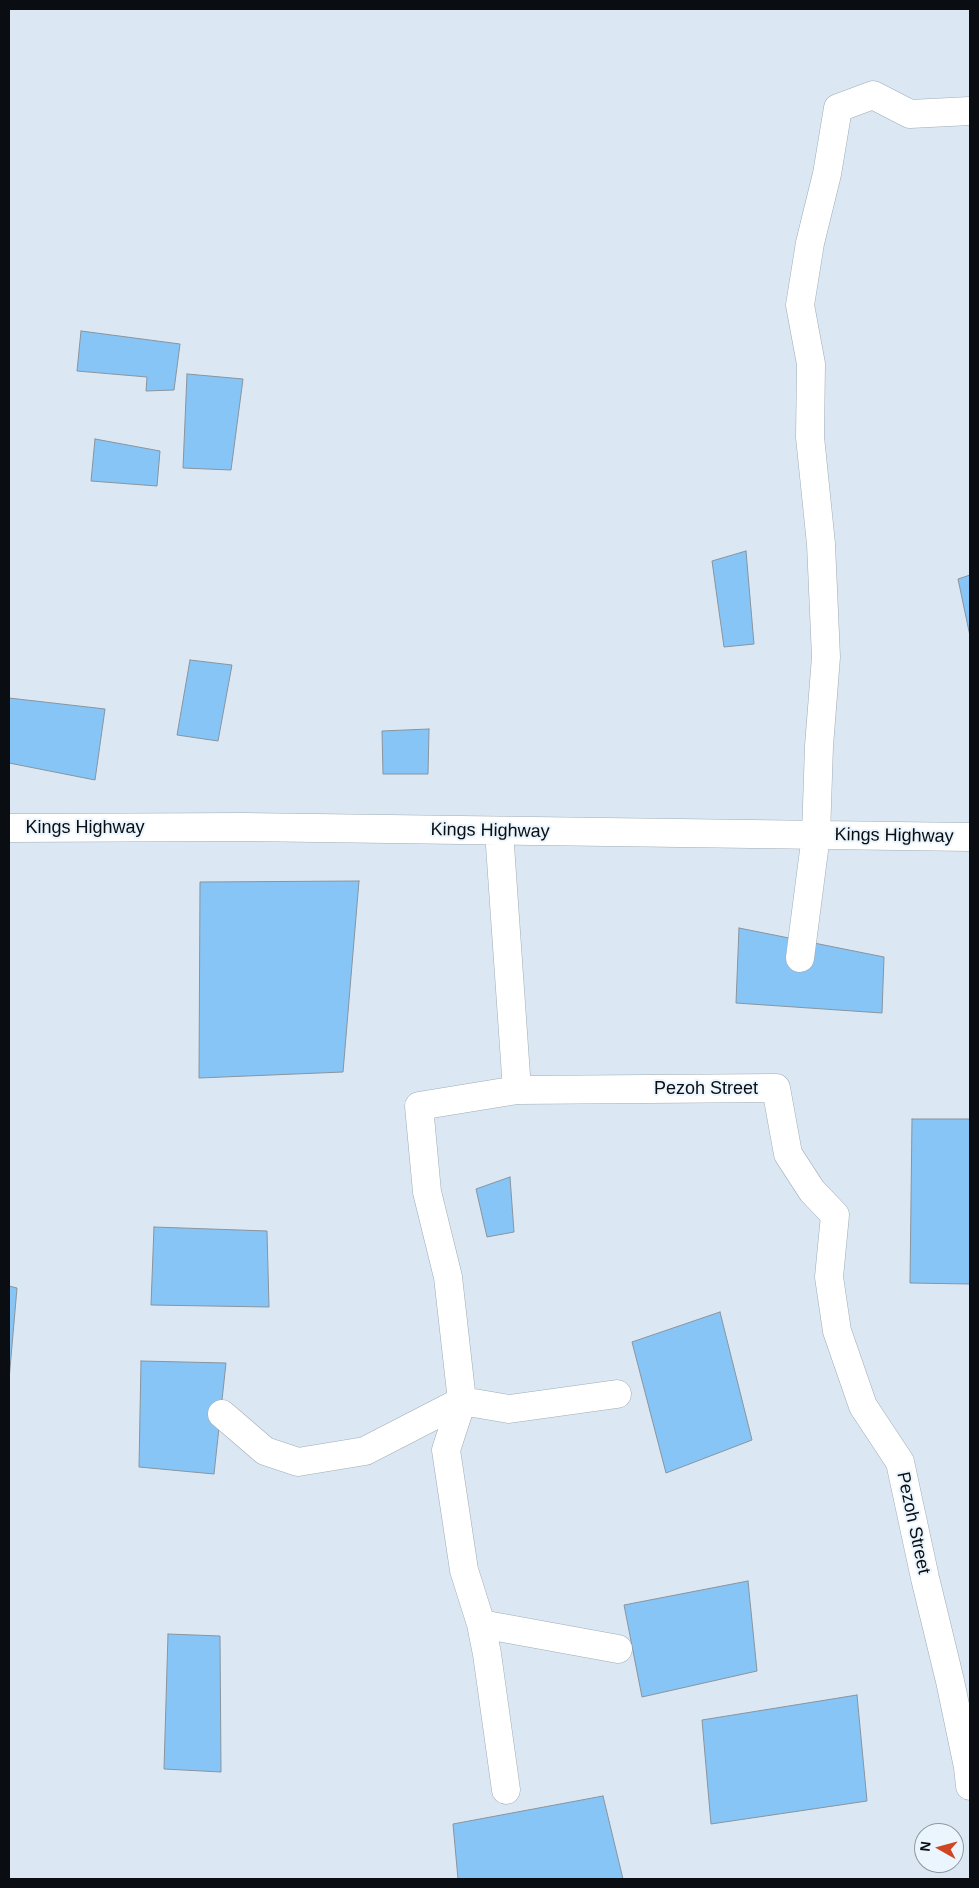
<!DOCTYPE html>
<html>
<head>
<meta charset="utf-8">
<style>
	body { margin:0 }
	#map { position:relative; width:979px; height:1888px; overflow:hidden; background:#dbe8f3; font-family:Helvetica,sans-serif }
	canvas { display:block }
	.frame { position:absolute; inset:0; border:10px solid #0a0e12; pointer-events:none }
	.north { position:absolute; left:914px; top:1823px; width:50px; height:50px; box-sizing:border-box; background:#eaf5fe; border:1px solid #9099a0; border-radius:50%; rotate:277deg; font-size:14px; font-weight:700; line-height:20px; text-align:center; color:#0a0e12 }
	.north::after { content:''; display:block; margin:auto; width:18px; height:22px; background:#cf4621; clip-path:polygon(50% 0,100% 100%,50% 72%,0 100%) }
</style>
</head>
<body>
<div id="map">
<canvas width="979" height="1888"></canvas>
<div class="frame"></div>
<div class="north">N</div>
</div>
<script>
const g = document.querySelector('canvas').getContext('2d');
g.lineJoin = 'round';
function paint(path, color) { g.fillStyle = color; g.fill(path, 'evenodd'); }
const shape = rows => new Path2D(rows.map(r => 'M' + r).join(''));
function strokePath(path, color, width, dash) { g.strokeStyle = color; g.lineWidth = width; g.lineCap = dash ? 'butt' : 'round'; g.setLineDash(dash || []); g.stroke(path); }
function write(font, color, halo, rows, align = 'center') {
  g.font = font + ' Helvetica,sans-serif'; g.lineWidth = 4; g.setLineDash([]); g.textBaseline = 'middle'; g.strokeStyle = halo; g.fillStyle = color; for (const [text, x, y, turn = 0] of rows) {
    g.save(); g.translate(x, y); g.rotate((+turn || 0) * Math.PI / 180); g.textAlign = isNaN(turn) ? turn : align; if (halo) g.strokeText(text, 0, 0); g.fillText(text, 0, 0); g.restore();
  }
}
const building = shape([
	[81,331,180,344,174,390,146,391,147,377,77,371,81,331],
	[187,374,243,379,231,470,183,468,187,374],
	[95,439,160,451,157,486,91,481,95,439],
	[746,551,754,644,724,647,712,561,746,551],
	[970,575,970,636,958,579,970,575],
	[190,660,232,665,218,741,177,735,190,660],
	[9,698,105,709,95,780,9,763,9,698],
	[429,729,428,774,383,774,382,731,429,729],
	[359,881,343,1072,199,1078,200,882,359,881],
	[739,928,884,957,882,1013,736,1003,739,928],
	[912,1119,970,1119,970,1284,910,1283,912,1119],
	[510,1177,514,1232,487,1237,476,1189,510,1177],
	[154,1227,267,1231,269,1307,151,1305,154,1227],
	[9,1286,17,1288,9,1380,9,1286],
	[720,1312,752,1440,666,1473,632,1342,720,1312],
	[141,1361,226,1363,214,1474,139,1467,141,1361],
	[748,1581,757,1671,642,1697,624,1605,748,1581],
	[168,1634,220,1636,221,1772,164,1769,168,1634],
	[857,1695,867,1801,711,1824,702,1720,857,1695],
	[603,1796,623,1879,458,1879,453,1824,603,1796]
]);
paint(building, '#87c5f6');
strokePath(building, '#88949e', 1);
const minor = shape([
	[9,828,243,827,970,837],
	[499,831,517,1090,776,1088,788,1154,812,1191,835,1215,829,1277,837,1331,863,1406,900,1462,925,1578,950,1681,968,1767,970,1786],
	[800,958,816,835,819,746,826,657,821,544,810,437,811,364,800,305,810,243,827,174,838,108,873,95,910,114,970,111],
	[222,1414,265,1451,298,1462,365,1451,462,1401,509,1409,617,1394],
	[481,1624,618,1649],
	[506,1790,487,1654,481,1624,464,1570,446,1450,462,1401,448,1277,427,1192,419,1106,517,1090]
]);
strokePath(minor, '#9facb6', 29);
strokePath(minor, '#fff', 28);
write('18px', '#0a0e12', '#eaf5fe', [
	["Kings Highway",85,828],
	["Kings Highway",490,831,1],
	["Kings Highway",894,836,1],
	["Pezoh Street",706,1089],
	["Pezoh Street",913,1523,78]
]);
</script>
</body>
</html>
